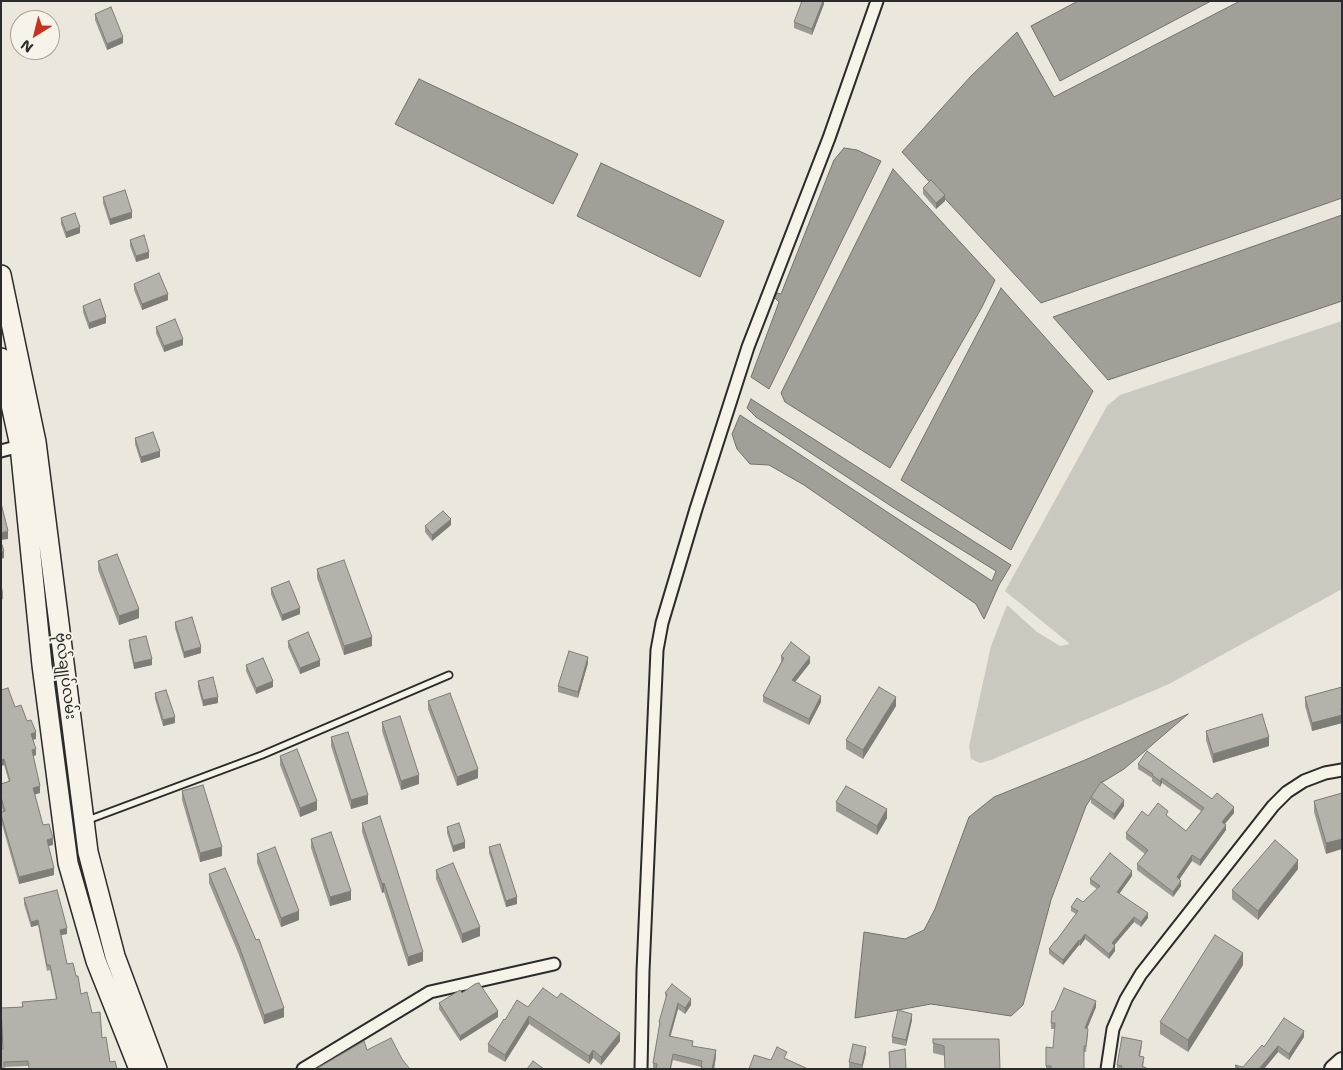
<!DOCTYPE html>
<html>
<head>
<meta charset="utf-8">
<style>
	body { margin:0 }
	#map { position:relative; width:1343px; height:1070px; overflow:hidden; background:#ebe7dd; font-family:"Shantell Sans",sans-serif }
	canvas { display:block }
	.frame { position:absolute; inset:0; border:2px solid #2b2b2b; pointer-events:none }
	.north { position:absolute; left:10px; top:10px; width:50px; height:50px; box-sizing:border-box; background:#f7f3e8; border:1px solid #a5a39c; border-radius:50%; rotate:216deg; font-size:14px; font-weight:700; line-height:20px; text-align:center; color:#2b2b2b }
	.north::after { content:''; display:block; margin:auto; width:18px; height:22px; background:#c8321e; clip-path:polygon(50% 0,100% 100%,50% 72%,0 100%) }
</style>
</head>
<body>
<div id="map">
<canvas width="1343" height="1070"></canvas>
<div class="frame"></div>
<div class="north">N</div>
</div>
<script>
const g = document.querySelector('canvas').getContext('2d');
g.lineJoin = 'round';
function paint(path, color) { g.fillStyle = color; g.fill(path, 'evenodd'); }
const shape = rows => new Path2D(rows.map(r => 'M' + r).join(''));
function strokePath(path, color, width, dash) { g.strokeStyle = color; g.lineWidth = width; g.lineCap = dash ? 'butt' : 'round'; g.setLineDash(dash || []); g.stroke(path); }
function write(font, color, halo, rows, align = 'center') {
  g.font = font + ' "Shantell Sans","Noto Sans Myanmar",sans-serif'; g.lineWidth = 4; g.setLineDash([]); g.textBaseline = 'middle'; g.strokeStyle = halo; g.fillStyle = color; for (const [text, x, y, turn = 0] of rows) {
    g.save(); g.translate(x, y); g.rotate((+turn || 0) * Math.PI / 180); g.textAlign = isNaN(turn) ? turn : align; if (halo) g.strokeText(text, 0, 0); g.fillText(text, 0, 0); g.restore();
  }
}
paint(shape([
	[1342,321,1342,589,1169,684,991,760,980,763,971,759,969,746,991,646,1007,605,1037,632,1060,646,1070,644,1005,591,1107,406,1120,395]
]), '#cbc8bf');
const water = shape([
	[1078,1,1211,1,1060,81,1031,26,1078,1],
	[1240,1,1342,1,1342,198,1041,303,902,152,971,76,1017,32,1054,97,1240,1],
	[419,79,578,154,553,204,395,124,419,79],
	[844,148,857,150,881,161,769,389,751,377,779,302,774,297,777,293,781,294,834,160,844,148],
	[601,163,724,221,700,277,577,216,601,163],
	[893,169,995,280,982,307,890,468,785,402,781,393,893,169],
	[1342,215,1342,301,1108,380,1053,317,1342,215],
	[1001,288,1093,391,1011,550,901,480,1001,288],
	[751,399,1011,565,999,585,984,619,976,604,804,485,769,465,750,464,737,449,732,434,740,415,992,581,996,571,891,506,756,417,747,408,751,399],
	[1188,714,1124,769,1101,783,1086,806,1051,900,1023,1005,1011,1016,931,1004,855,1018,864,932,905,939,924,930,935,909,969,817,994,797,1085,760,1188,714]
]);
paint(water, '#a29f98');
strokePath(water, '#72716c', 1);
const lane = shape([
	[88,820,262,755,449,675]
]);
const street = shape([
	[1,451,24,445],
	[303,1069,430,992,554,964],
	[641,1069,643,971,657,650,662,623,696,509,748,347,829,138,877,1],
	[1107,1069,1113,1029,1126,999,1141,974,1273,806,1287,792,1304,781,1325,773,1342,770]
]);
const secondary = shape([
	[1333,1069,1342,1061]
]);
const primary = shape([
	[1,275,36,442,88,852,115,956,157,1069],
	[1,358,20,446,42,665,68,863,96,961,139,1069]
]);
strokePath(lane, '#2b2b2b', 9);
strokePath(street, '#2b2b2b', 15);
strokePath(secondary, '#2b2b2b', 20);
strokePath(primary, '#2b2b2b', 22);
strokePath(lane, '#f7f3e8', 5.5);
strokePath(street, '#f7f3e8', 11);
strokePath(secondary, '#f7f3e8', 16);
strokePath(primary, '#f7f3e8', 19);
paint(shape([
	[824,1,824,4,812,35,794,28,794,22],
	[95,14,123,43,107,50,95,20],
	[923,188,945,201,936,209,923,194],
	[103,197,132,218,110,225,103,203],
	[61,218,80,233,66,238,61,224],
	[130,240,149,258,136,262,130,246],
	[134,284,168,300,142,310,134,290],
	[83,306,106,323,89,329,83,312],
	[156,327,183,345,164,352,156,333],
	[135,438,160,457,141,463,135,444],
	[451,525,432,541,425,532,425,526],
	[98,561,139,618,119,625,98,570],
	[317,569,372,646,344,655,317,578],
	[1,583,3,592,3,599,1,600],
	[271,588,300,614,282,621,271,594],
	[175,622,201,653,184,658,175,628],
	[129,640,152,665,134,669,129,646],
	[288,641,320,666,300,674,288,647],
	[781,656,810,663,795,682,821,702,809,725,763,702,763,696,781,662],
	[588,663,578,698,558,692,558,686],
	[246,665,273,687,256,694,246,671],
	[198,681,218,703,203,706,198,687],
	[1342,687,1342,723,1312,731,1305,706,1305,697],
	[1,690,27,721,36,739,33,740,36,755,33,756,40,793,35,794,43,825,53,845,48,846,54,875,19,884,1,821,1,812,3,812,1,804,1,784,9,782,4,765,1,766],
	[155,693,175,723,163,726,155,699],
	[428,701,478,778,457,786,428,709],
	[896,706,863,759,846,749,846,740],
	[382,722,419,784,401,790,382,731],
	[1206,731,1269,746,1213,763,1206,740],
	[331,737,368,804,351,809,331,746],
	[280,756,317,810,300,817,280,765],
	[1138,764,1212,799,1234,813,1225,824,1226,830,1200,866,1192,861,1179,879,1181,886,1173,897,1137,870,1137,864,1145,854,1126,839,1126,833,1148,816,1168,817,1186,831,1201,811,1162,783,1160,787,1152,781,1152,778,1138,769],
	[182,791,222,856,200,862,182,800],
	[1342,793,1326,854,1314,812,1314,801],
	[1091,797,1124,806,1114,820,1091,803],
	[836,802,887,818,877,835,836,811],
	[362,823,423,961,408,966,384,892,382,893,362,832],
	[447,827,465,848,453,852,447,833],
	[311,839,351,900,330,906,311,848],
	[489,847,517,904,506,907,489,853],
	[257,854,299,920,281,927,257,863],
	[1298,869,1258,920,1232,899,1232,890],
	[436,870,480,936,462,943,436,879],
	[209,874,284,1017,264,1024,239,955,209,883],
	[1132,876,1119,894,1148,918,1141,927,1134,922,1114,945,1115,951,1109,959,1085,939,1080,946,1079,945,1063,965,1049,954,1049,949,1056,941,1076,914,1071,911,1071,907,1083,902,1097,889,1090,884,1090,879],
	[24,898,67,934,61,935,67,964,76,976,81,994,92,1013,102,1038,110,1062,117,1069,28,1066,4,1067,1,1026,1,1008,22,1007,22,1002,56,999,50,970,47,971,38,925,31,927,24,904],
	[1243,965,1188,1052,1160,1034,1160,1022],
	[462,993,498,1017,460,1041,439,1009,439,1003],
	[665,993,691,1005,685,1014,678,1009,670,1036,716,1056,714,1069,701,1069,701,1067,673,1060,671,1069,653,1069,653,1063,659,1028,659,1022,666,999],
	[557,998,620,1041,601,1065,593,1058,589,1064,529,1024,505,1062,488,1052,488,1044,505,1020,528,1007],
	[1096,1007,1087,1028,1088,1035,1086,1052,1084,1052,1084,1069,1046,1069,1046,1047,1053,1048,1055,1029,1051,1029,1051,1023],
	[912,1020,906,1046,892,1043,892,1037],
	[1304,1037,1289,1060,1278,1052,1264,1069,1235,1069,1235,1065,1243,1067,1264,1047],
	[933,1039,1000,1069,933,1053],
	[1142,1046,1140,1056,1144,1062,1143,1066,1148,1069,1117,1069,1117,1065],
	[866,1053,862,1069,849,1068,849,1062]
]), '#9c9993');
paint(shape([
	[823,1,824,1,824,4,812,35,812,29],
	[123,37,123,43,107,50,107,44],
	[945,195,945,201,936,209,936,203],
	[132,212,132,218,110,225,110,219],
	[80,227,80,233,66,238,66,232],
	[149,252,149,258,136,262,136,256],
	[168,294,168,300,142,310,142,304],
	[106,317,106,323,89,329,89,323],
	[183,339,183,345,164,352,164,346],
	[160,451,160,457,141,463,141,457],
	[451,519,451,525,432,541,432,535],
	[8,531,8,539,1,540,1,533],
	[4,551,4,558,1,559,1,552],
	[300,608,300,614,282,621,282,615],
	[139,609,139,618,119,625,119,616],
	[372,637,372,646,344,655,344,646],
	[201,647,201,653,184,658,184,652],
	[588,657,588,663,578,698,578,692],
	[810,657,810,663,792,686,792,680],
	[152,659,152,665,134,669,134,663],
	[320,660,320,666,300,674,300,668],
	[273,681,273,687,256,694,256,688],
	[821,696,821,702,809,725,809,719],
	[218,697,218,703,203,706,203,700],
	[896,697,896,706,863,759,863,750],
	[1341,709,1342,709,1342,723,1312,731,1312,723],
	[175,717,175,723,163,726,163,720],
	[36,732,36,739,31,740,31,734],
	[1269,737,1269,746,1213,763,1213,754],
	[36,749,36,755,32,757,32,750],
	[4,759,4,765,1,766,1,760],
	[478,769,478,778,457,786,457,777],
	[419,775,419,784,401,790,401,781],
	[1162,778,1162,783,1160,787,1160,781],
	[40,786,40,793,33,795,33,788],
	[368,795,368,804,351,809,351,800],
	[1124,800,1124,806,1114,820,1114,814],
	[317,801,317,810,300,817,300,808],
	[1234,807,1234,813,1222,827,1222,822],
	[887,809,887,818,877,835,877,826],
	[1226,825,1226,830,1200,866,1200,860],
	[53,838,53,845,47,846,47,840],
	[1342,839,1342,849,1326,854,1326,843],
	[465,842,465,848,453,852,453,846],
	[222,847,222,856,200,862,200,853],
	[1192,855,1192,861,1177,883,1177,877],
	[1298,860,1298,869,1258,920,1258,911],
	[54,868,54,875,19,884,19,877],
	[1132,871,1132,876,1117,897,1117,892],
	[1181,881,1181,886,1173,897,1173,892],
	[384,883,384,892,382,893,382,884],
	[351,891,351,900,330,906,330,897],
	[517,897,517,904,506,907,506,901],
	[299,911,299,920,281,927,281,918],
	[1148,913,1148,918,1141,927,1141,922],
	[1134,917,1134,922,1112,948,1112,943],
	[38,920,38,925,31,927,31,922],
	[480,927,480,936,462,943,462,934],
	[67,928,67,934,60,935,60,930],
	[1085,934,1085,939,1080,946,1080,941],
	[1079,940,1079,945,1063,965,1063,960],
	[1115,946,1115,951,1109,959,1109,954],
	[423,952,423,961,408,966,408,957],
	[1243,953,1243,965,1188,1052,1188,1040],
	[691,999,691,1005,685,1014,685,1008],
	[1096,1001,1096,1007,1085,1034,1085,1028],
	[678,1003,678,1009,669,1042,669,1036],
	[284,1008,284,1017,264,1024,264,1015],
	[498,1011,498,1017,460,1041,460,1036],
	[912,1014,912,1020,906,1046,906,1040],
	[529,1016,529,1024,505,1062,505,1055],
	[1304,1031,1304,1037,1289,1060,1289,1054],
	[620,1033,620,1041,601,1065,601,1057],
	[1278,1046,1278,1052,1264,1069,1259,1069],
	[866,1047,866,1053,862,1069,862,1065],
	[593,1050,593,1058,589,1064,589,1056],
	[716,1050,716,1056,714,1069,712,1069]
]), '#7f7d78');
const building = shape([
	[802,1,823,1,812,29,794,22,802,1],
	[111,7,123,37,107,44,95,14,111,7],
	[931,180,945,195,936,203,923,188,931,180],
	[125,190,132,212,110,219,103,197,125,190],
	[75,213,80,227,66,232,61,218,75,213],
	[144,235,149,252,136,256,130,240,144,235],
	[159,273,168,294,142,304,134,284,159,273],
	[100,299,106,317,89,323,83,306,100,299],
	[175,319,183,339,164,346,156,327,175,319],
	[153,432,160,451,141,457,135,438,153,432],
	[1,503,8,531,1,533,1,503],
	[443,511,451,519,432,535,425,526,443,511],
	[1,542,4,551,1,552,1,542],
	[117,554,139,609,119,616,98,561,117,554],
	[344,560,372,637,344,646,317,569,344,560],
	[289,581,300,608,282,615,271,588,289,581],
	[192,617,201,647,184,652,175,622,192,617],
	[308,632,320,660,300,668,288,641,308,632],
	[146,636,152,659,134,663,129,640,146,636],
	[791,642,810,657,792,680,821,696,809,719,763,696,784,658,781,656,791,642],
	[569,651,588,657,578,692,558,686,569,651],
	[263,658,273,681,256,688,246,665,263,658],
	[213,677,218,697,203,700,198,681,213,677],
	[879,687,896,697,863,750,846,740,879,687],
	[1342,687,1342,709,1341,709,1342,715,1312,723,1305,697,1342,687],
	[8,688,15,707,21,705,27,721,31,720,36,732,31,734,36,749,32,750,40,786,33,788,43,825,49,824,53,838,47,840,54,868,19,877,1,815,1,812,5,811,1,797,1,784,10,781,4,759,1,760,1,690,8,688],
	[166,690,175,717,163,720,155,693,166,690],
	[450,693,478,769,457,777,428,701,450,693],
	[1262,714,1269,737,1213,754,1206,731,1262,714],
	[400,716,419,775,401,781,382,722,400,716],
	[348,732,368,795,351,800,331,737,348,732],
	[297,749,317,801,300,808,280,756,297,749],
	[1147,751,1212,799,1217,793,1234,807,1222,822,1226,825,1200,860,1192,855,1177,877,1181,881,1173,892,1137,864,1148,850,1126,833,1142,811,1148,816,1158,803,1168,811,1166,815,1186,831,1204,808,1162,778,1160,781,1152,775,1153,774,1138,764,1147,751],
	[1101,782,1124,800,1114,814,1091,797,1101,782],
	[203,785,222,847,200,853,182,791,203,785],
	[846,786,887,809,877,826,836,802,846,786],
	[1342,793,1342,839,1326,843,1314,801,1342,793],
	[380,816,423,952,408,957,384,883,382,884,362,823,380,816],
	[459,823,465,842,453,846,447,827,459,823],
	[331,832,351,891,330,897,311,839,331,832],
	[1275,840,1298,860,1258,911,1232,890,1275,840],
	[500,844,517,897,506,901,489,847,500,844],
	[275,847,299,911,281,918,257,854,275,847],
	[1110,853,1132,871,1117,892,1148,913,1141,922,1134,917,1112,943,1115,946,1109,954,1085,934,1080,941,1079,940,1063,960,1049,949,1055,941,1056,941,1078,911,1071,907,1077,898,1083,902,1100,886,1090,879,1110,853],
	[453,863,480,927,462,934,436,870,453,863],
	[225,868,256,940,259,939,284,1008,264,1015,239,946,209,874,225,868],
	[57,890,67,928,60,930,67,964,73,963,76,976,78,976,81,994,87,992,92,1013,100,1012,102,1038,106,1037,110,1062,115,1061,117,1069,29,1069,28,1061,4,1062,4,1069,1,1069,1,1049,3,1049,1,1008,23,1007,22,1002,57,999,50,965,47,965,38,920,31,922,24,898,57,890],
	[1215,935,1243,953,1188,1040,1160,1022,1215,935],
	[479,983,498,1011,460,1036,439,1003,460,990,462,993,475,984,479,983],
	[672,984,691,999,685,1008,678,1003,669,1036,693,1041,692,1046,716,1050,712,1069,702,1069,702,1066,701,1066,702,1061,673,1054,670,1069,656,1069,657,1064,653,1063,660,1022,659,1022,667,994,665,993,672,984],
	[543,988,557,998,561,993,620,1033,601,1057,593,1050,589,1056,529,1016,505,1055,488,1044,504,1019,505,1020,517,1000,528,1007,543,988],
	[1064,988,1096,1001,1085,1028,1088,1029,1086,1046,1084,1046,1084,1069,1051,1069,1051,1066,1046,1066,1046,1047,1053,1048,1055,1023,1051,1023,1052,1011,1054,1011,1064,988],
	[898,1010,912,1014,906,1040,892,1037,898,1010],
	[1284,1018,1304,1031,1289,1054,1278,1046,1259,1069,1240,1069,1235,1065,1243,1067,1262,1045,1264,1047,1284,1018],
	[1122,1037,1142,1041,1139,1056,1144,1057,1142,1066,1148,1069,1121,1069,1122,1066,1117,1065,1122,1037],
	[391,1038,402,1059,409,1068,408,1069,316,1069,364,1041,367,1050,391,1038],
	[933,1039,999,1039,1000,1069,945,1069,944,1046,933,1043,933,1039],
	[853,1044,866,1047,862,1065,849,1062,853,1044],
	[777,1047,787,1052,784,1058,808,1069,749,1069,754,1055,771,1060,777,1047],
	[905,1049,906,1069,890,1069,889,1052,905,1049],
	[533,1061,544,1069,527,1069,533,1061]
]);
paint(building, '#b5b2ab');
strokePath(building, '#7f7d78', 1);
write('15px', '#2b2b2b', '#f7f3e8', [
	["ဗိုလ်ချုပ်လမ်း",65,676,83]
]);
</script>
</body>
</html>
